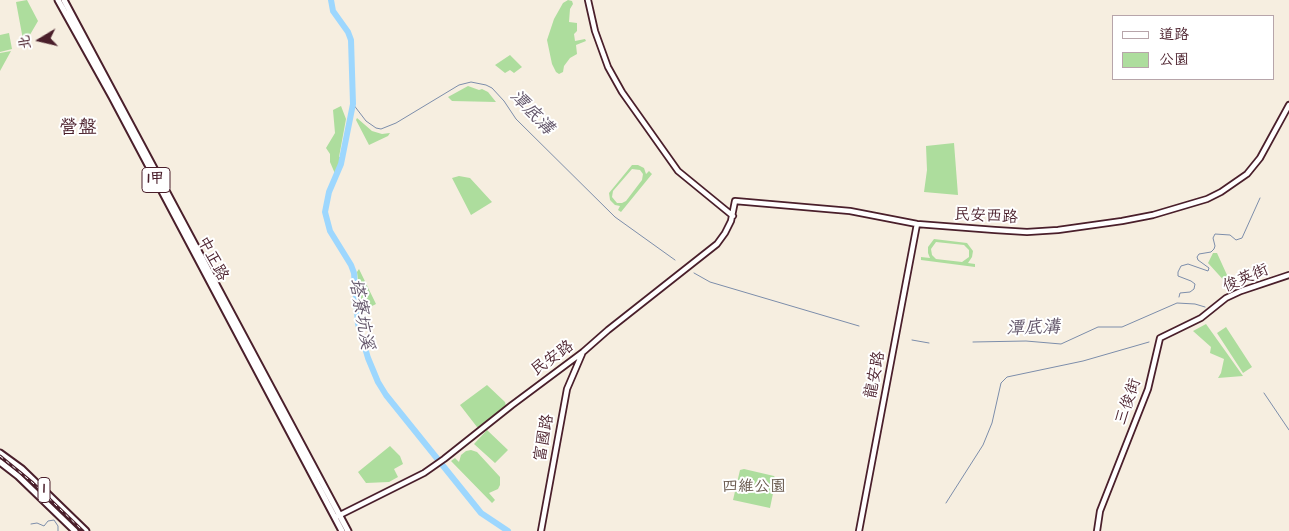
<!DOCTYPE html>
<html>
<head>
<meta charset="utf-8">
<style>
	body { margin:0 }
	#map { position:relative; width:1289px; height:531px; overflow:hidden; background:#f6eee0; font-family:"Architects Daughter","LXGW WenKai TC",sans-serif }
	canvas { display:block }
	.legend { position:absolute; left:1112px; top:15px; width:162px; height:65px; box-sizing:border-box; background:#fff; border:1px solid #b7a5aa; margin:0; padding:6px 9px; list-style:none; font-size:15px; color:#4a1f2b }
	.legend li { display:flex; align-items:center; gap:10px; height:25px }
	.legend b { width:25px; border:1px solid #b7a5aa }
	.north { position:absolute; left:15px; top:15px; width:50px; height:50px; -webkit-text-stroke:4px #fff; paint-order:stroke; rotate:261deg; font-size:14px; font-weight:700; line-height:20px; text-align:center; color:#4a1f2b }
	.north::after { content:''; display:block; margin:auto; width:18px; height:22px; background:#4a1f2b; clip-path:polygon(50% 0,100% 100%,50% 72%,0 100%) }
</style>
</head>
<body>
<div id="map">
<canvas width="1289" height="531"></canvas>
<ul class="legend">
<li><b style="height:6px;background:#fff"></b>道路</li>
<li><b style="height:14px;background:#addd9d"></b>公園</li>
</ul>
<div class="north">北</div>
</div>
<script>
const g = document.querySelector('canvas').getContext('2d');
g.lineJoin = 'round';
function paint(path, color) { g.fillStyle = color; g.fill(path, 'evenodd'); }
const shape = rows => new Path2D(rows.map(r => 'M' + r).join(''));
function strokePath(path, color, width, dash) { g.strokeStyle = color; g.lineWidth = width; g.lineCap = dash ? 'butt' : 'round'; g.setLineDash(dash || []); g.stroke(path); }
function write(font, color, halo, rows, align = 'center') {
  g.font = font + ' "Architects Daughter","LXGW WenKai TC",sans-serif'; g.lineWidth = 4; g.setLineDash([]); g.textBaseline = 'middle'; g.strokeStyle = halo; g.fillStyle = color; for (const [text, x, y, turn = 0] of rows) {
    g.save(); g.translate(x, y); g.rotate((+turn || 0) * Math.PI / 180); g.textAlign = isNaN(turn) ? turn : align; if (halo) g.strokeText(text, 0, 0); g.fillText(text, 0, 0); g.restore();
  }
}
paint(shape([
	[27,0,38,21,24,45,16,2],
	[568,0,572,1,573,4,570,9,569,22,577,23,577,31,574,34,575,41,585,39,586,41,576,45,577,54,570,58,564,66,563,72,559,74,556,72,552,64,547,40,554,19,563,3],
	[9,33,12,49,0,52,0,35],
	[11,51,0,71,0,53],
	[510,55,522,67,514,73,510,70,505,73,495,65],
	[468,86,479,90,482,89,488,92,496,102,452,101,448,97],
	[341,106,346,119,339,157,342,157,336,176,330,162,330,154,326,148,335,133,333,110],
	[357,118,372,131,382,134,390,133,388,136,369,145,356,120],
	[954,143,958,195,924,192,927,170,926,146],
	[632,165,638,165,644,168,646,174,649,171,652,174,621,212,618,210,620,206,615,205,610,200,609,193],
	[632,169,640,170,643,174,642,180,626,201,622,203,617,203,612,197,613,191],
	[459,176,470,178,492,202,471,215,452,178],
	[934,239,967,243,973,251,972,257,968,263,975,264,975,267,921,260,921,257,930,258,928,253,928,247],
	[936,242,964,245,969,250,969,257,962,262,936,259,932,255,931,249],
	[1213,253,1217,253,1232,286,1228,285,1208,263],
	[359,269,376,304,362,311,357,272],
	[1206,324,1226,352,1243,376,1218,378,1221,373,1224,359,1210,353,1211,347,1193,331],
	[1226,327,1252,367,1243,373,1217,333],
	[487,385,505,402,506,406,480,427,477,427,460,405],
	[487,430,508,450,495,463,474,444],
	[390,446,400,456,403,464,394,469,398,477,389,482,366,483,358,472],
	[471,450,477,452,500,477,500,485,498,489,489,493,495,500,492,503,451,461,455,458,459,462,461,455,466,451],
	[744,469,774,476,776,479,770,508,733,500,740,470]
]), '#addd9d');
strokePath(shape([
	[353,104,366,121,376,128,381,129,396,123,459,85,471,82,486,85,492,88,504,101,516,119,615,217,675,260],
	[694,273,710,282,859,326],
	[1179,297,1180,293,1190,292,1194,289,1195,284,1191,281,1178,276,1178,272,1181,266,1188,264,1208,271,1209,268,1198,260,1197,257,1199,254,1211,252,1214,249,1215,246,1213,238,1215,234,1230,235,1236,240,1242,238,1260,198],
	[912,340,929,343],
	[973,342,1026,341,1061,344,1098,327,1122,327,1177,303,1195,304,1205,307],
	[1264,393,1289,430],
	[946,503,983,445,992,423,1001,383,1007,377,1083,361,1149,342],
	[31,524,37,523,44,526,48,521,54,520,58,526,58,531]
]), '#7c8daa', 1);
strokePath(shape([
	[331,0,333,11,348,32,351,40,353,104,341,164,329,192,325,212,330,231,351,265,354,273,358,324,368,358,378,382,386,395,481,513,508,531]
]), '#9dd7fe', 6);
const minor = shape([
	[588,0,595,31,608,67,622,92,678,171,733,216],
	[338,516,424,473,444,459,512,405,583,352,608,330,717,244,725,233,731,221,735,201,850,211,917,224,995,230,1027,232,1058,230,1122,221,1153,215,1207,199,1221,192,1247,174,1260,158,1289,105],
	[541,531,567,389,582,354],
	[859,531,917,224],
	[1097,531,1100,511,1148,389,1160,338,1201,318,1226,298,1241,291,1289,275]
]);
const major = shape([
	[58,0,112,97,342,531],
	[64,0,348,531],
	[0,453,22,469,86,531],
	[0,462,18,476,75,531]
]);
strokePath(minor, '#4a1f2b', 8);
strokePath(major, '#4a1f2b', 9);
strokePath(minor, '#fff', 4.5);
strokePath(major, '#fff', 5);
const rail = shape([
	[0,456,33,483,83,531]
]);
strokePath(rail, '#4a1f2b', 3);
strokePath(rail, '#fff', 1, [4]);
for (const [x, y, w] of [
	[156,180,28],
	[44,490,12]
]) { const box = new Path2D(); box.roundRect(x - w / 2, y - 12.5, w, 25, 4); g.fillStyle = '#fff'; g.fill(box); strokePath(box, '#4a1f2b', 1); }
write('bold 15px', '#4a1f2b', null, [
	["1甲",156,180],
	["1",44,490]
]);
write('16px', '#4a1f2b', '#fff', [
	["民安西路",986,217,3],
	["中正路",212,259,62],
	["俊英街",1246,279,-23],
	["民安路",553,359,-36],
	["龍安路",876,375,-79],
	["三俊街",1129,402,-71],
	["富國路",545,438,-80]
]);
write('16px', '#68584d', '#fff', [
	["四維公園",754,488]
]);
write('italic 18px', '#63566a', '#fff', [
	["潭底溝",531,113,46],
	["塔寮坑溪",360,314,80],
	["潭底溝",1033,329,-2]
]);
write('19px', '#4a1f2b', '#fff', [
	["營盤",78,129]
]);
</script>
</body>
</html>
